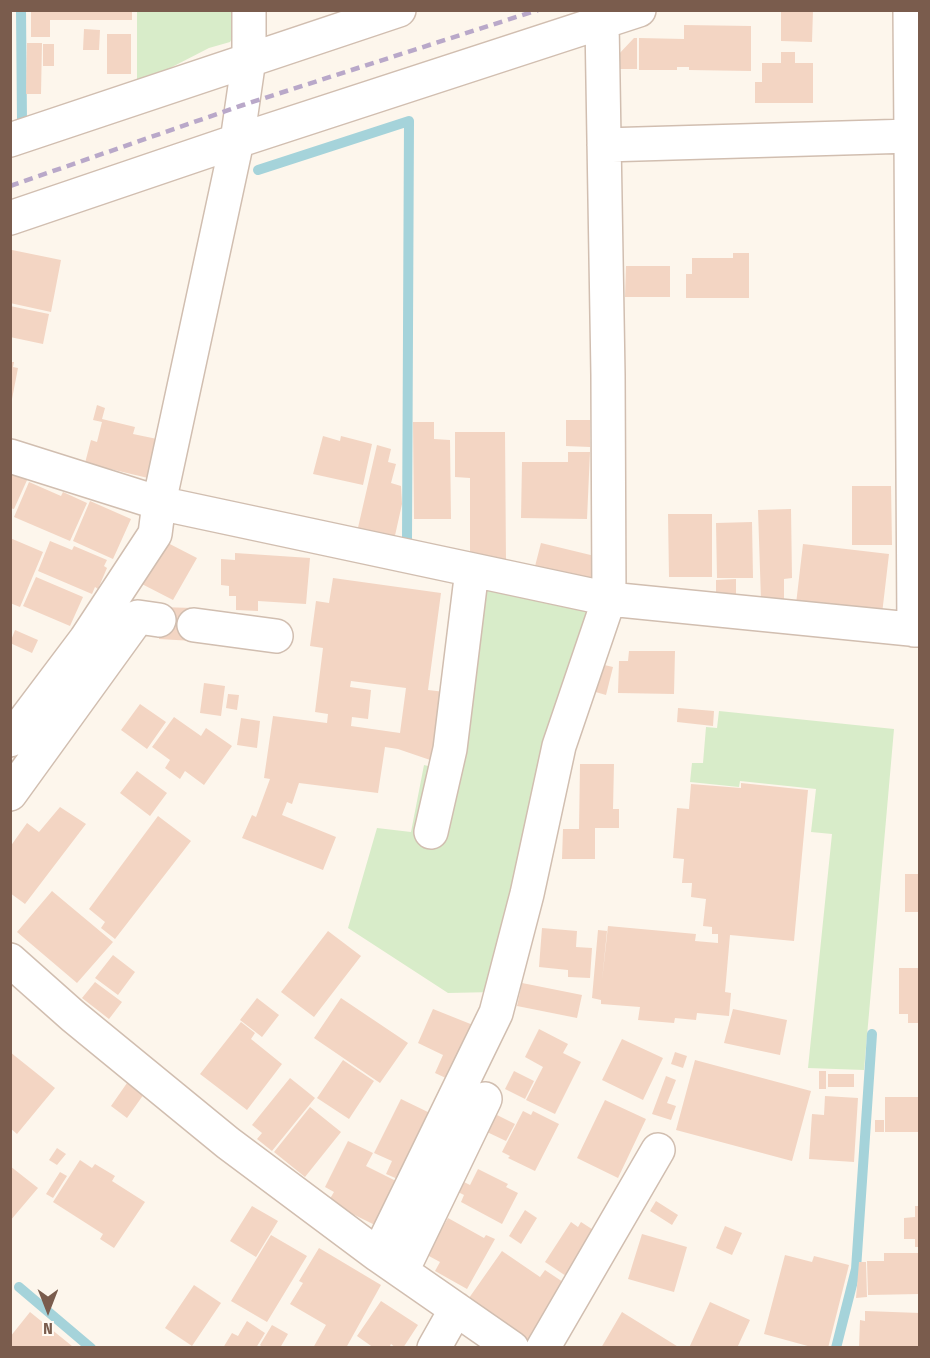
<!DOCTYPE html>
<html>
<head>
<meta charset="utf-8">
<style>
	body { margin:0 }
	#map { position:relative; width:930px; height:1358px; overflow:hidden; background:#fdf6ec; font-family:"Fira Sans Condensed",sans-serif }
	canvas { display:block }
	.frame { position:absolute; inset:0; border:12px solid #7a5c4d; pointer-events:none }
	.north { position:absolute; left:18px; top:1280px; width:60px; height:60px; -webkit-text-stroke:4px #fffaf3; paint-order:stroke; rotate:180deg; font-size:16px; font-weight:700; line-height:24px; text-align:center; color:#7a5c4d }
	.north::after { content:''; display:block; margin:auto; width:21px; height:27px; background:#7a5c4d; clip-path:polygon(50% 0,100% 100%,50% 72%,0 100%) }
</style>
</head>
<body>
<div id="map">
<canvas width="930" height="1358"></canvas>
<div class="frame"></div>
<div class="north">N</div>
</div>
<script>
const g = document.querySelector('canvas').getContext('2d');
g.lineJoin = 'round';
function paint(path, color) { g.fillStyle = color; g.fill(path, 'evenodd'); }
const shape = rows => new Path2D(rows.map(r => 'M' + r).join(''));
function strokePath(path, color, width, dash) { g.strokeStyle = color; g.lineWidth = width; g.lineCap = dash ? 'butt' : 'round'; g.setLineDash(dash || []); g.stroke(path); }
paint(shape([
	[137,11,238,11,238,29,230,42,209,48,137,85],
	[460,575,599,607,495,992,448,993,348,928,377,828,411,832,424,765,436,768],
	[719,711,894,729,864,1070,808,1068,832,834,811,832,816,789,740,781,739,787,690,782,692,763,703,763,706,727,717,728]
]), '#d8ecc9');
strokePath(shape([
	[21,10,22,122],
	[258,170,409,121,407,541],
	[19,1287,91,1348],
	[836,1348,856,1269,872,1034]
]), '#a5d3da', 10);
paint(shape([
	[31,10,132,10,132,20,50,20,50,37,31,37],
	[781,10,813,10,812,42,781,41],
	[684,25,751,26,751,71,689,70,689,67,677,67,677,70,639,70,639,38,684,39],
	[84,29,100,30,99,50,83,50],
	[107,34,131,34,131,74,107,74],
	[634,38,637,38,637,69,617,69,617,56],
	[27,43,42,43,41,94,26,94],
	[43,44,54,44,54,66,43,66],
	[781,52,795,52,795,63,813,63,813,103,755,103,755,82,762,82,762,63,781,63],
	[12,250,61,260,51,312,10,303],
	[733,253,749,253,749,298,686,298,686,274,692,274,692,258,733,258],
	[626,266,670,266,670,297,625,297],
	[10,306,49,314,43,344,10,337],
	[10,362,14,362,13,367,18,368,12,399],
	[97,405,105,408,102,419,135,427,133,434,157,439,148,478,85,463,91,440,97,442,102,422,93,420],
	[566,420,590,420,590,447,566,446],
	[413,422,434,422,434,439,450,440,451,519,414,519],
	[455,432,505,432,506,563,470,562,470,478,455,477],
	[323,436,340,441,341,436,372,444,363,485,313,474],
	[377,445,391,449,388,462,396,464,391,483,401,486,402,504,394,540,357,532],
	[568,452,590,452,587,519,521,518,522,462,568,462],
	[10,471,28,478,14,509,10,508],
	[29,482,61,496,63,492,87,503,70,541,14,517],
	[852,486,891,486,892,545,852,545],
	[90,501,131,519,113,559,73,541],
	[791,509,792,578,784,579,784,600,761,600,758,510],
	[668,514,712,514,712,577,669,577],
	[752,522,753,578,717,578,716,523],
	[10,538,43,552,20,607,10,603],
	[162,540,197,558,173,600,138,582],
	[50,541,72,550,74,546,107,560,104,566,107,568,98,589,95,587,92,594,38,571],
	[541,543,603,558,596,589,533,574],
	[803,544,889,554,882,614,796,604],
	[235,553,310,558,306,604,258,601,258,611,236,610,236,596,229,596,229,586,221,585,221,559,235,560],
	[36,577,83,597,70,626,23,606],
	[333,578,441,593,428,690,445,692,436,762,398,749,385,747,378,793,299,783,292,804,287,802,282,815,336,837,323,870,242,838,252,815,256,817,270,779,264,778,273,716,327,723,328,714,315,712,323,648,310,646,316,601,329,603],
	[351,681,406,688,400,733,351,726,352,717,368,719,371,690,350,687],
	[736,579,736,596,716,596,716,580],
	[159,607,194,608,193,641,159,639],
	[15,630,38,640,32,653,10,643],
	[629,651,675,651,674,694,618,693,619,661,628,661],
	[600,664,613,667,606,695,592,691],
	[204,683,225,686,221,716,200,713],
	[228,694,239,695,237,710,226,708],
	[140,704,166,722,147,749,121,730],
	[678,708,714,711,713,726,677,722],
	[174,717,201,736,206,728,232,746,204,785,185,771,180,779,165,768,170,760,152,747],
	[241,718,260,721,257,748,237,745],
	[580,764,614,764,613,809,619,809,619,828,595,828,595,859,562,859,563,829,579,829],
	[137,771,167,793,150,816,120,793],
	[741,783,808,790,794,941,730,935,725,992,731,993,729,1016,697,1013,696,1020,675,1018,674,1023,638,1020,640,1007,601,1004,601,1000,592,998,598,930,607,931,602,981,608,926,696,934,695,941,718,943,718,934,712,934,712,927,703,926,706,899,691,897,692,883,682,883,684,859,673,858,677,808,689,809,691,784,741,788],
	[60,807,86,824,25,904,10,893,10,847,27,823,39,832],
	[158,816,191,841,115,939,101,928,105,922,89,909],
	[905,874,920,874,920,912,905,912],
	[52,891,113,942,77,983,17,932],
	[542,928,577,931,576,947,592,948,590,978,568,977,568,970,539,967],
	[328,931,361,956,314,1017,281,992],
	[113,955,135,972,118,995,95,978],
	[899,968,920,968,920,1023,908,1023,908,1014,899,1014],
	[95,982,122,1002,109,1019,82,998],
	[522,983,582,995,577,1018,517,1006],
	[257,998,279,1015,262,1037,240,1020],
	[341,998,408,1043,380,1083,314,1038],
	[433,1009,473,1025,448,1079,435,1073,443,1055,418,1043],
	[733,1009,787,1020,780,1055,724,1043],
	[241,1022,255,1033,251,1039,282,1064,247,1110,200,1074],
	[539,1029,568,1044,563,1053,581,1062,555,1114,526,1100,543,1067,525,1057],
	[622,1039,663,1058,643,1100,602,1080],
	[10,1052,55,1088,17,1134,10,1128],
	[675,1052,687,1056,683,1068,671,1064],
	[343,1060,374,1081,349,1119,317,1098],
	[695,1060,811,1091,792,1161,676,1130],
	[514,1071,534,1081,525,1099,505,1089],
	[819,1071,826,1071,826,1089,819,1089],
	[828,1074,854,1074,854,1087,828,1087],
	[666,1076,676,1080,667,1103,676,1106,671,1120,652,1114],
	[290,1078,315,1098,272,1151,257,1139,262,1133,252,1125],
	[127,1083,144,1094,127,1118,111,1106],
	[825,1096,858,1098,854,1162,809,1159,812,1114,824,1115],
	[885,1097,920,1097,920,1132,885,1132],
	[401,1099,432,1114,400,1180,386,1174,392,1161,374,1153],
	[605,1100,646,1119,618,1178,577,1158],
	[310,1107,341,1132,305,1177,274,1152],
	[523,1111,531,1115,533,1111,559,1124,535,1171,508,1158,510,1156,502,1152],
	[497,1115,515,1124,506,1141,487,1132],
	[875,1120,884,1120,884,1132,875,1132],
	[348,1141,373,1153,366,1166,398,1182,377,1226,328,1202,334,1192,325,1187],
	[57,1148,66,1154,57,1165,49,1160],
	[80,1160,92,1168,95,1164,115,1176,112,1181,145,1202,114,1248,100,1239,103,1234,53,1202],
	[10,1166,38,1188,10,1221],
	[478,1169,508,1184,506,1187,518,1193,502,1224,461,1202,464,1195,458,1192,464,1182,470,1185],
	[60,1172,67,1176,53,1198,46,1194],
	[656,1201,678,1215,672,1225,650,1211],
	[252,1206,278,1221,256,1257,230,1241],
	[915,1206,920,1206,920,1247,915,1247,915,1239,904,1239,904,1218,915,1217],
	[525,1210,537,1218,521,1244,509,1236],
	[448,1218,484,1238,486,1235,495,1239,467,1289,435,1271,440,1262,427,1255],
	[571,1222,578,1227,581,1222,598,1233,569,1278,545,1262],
	[725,1226,742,1233,732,1255,716,1248],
	[642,1234,687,1247,674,1292,628,1279],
	[271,1235,307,1256,267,1322,231,1301],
	[319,1248,381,1285,346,1348,313,1348,326,1325,290,1304,303,1283,299,1281],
	[502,1251,540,1277,545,1270,563,1282,529,1340,469,1298],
	[884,1253,919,1253,919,1294,868,1295,867,1261,884,1261],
	[785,1255,812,1262,814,1256,849,1265,828,1348,815,1348,764,1334],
	[859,1262,866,1262,867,1297,856,1298],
	[194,1285,221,1303,192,1346,165,1328],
	[381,1301,418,1325,403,1348,396,1348,391,1344,389,1348,374,1348,357,1336],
	[710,1302,750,1320,737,1348,689,1348],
	[865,1311,920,1313,920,1348,859,1348,860,1320,865,1321],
	[30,1312,72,1346,71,1348,10,1348,10,1337],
	[622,1312,680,1348,601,1348],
	[247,1321,265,1333,256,1348,223,1348,232,1333,238,1336],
	[272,1325,288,1334,280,1348,263,1348,260,1345]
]), '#f3d5c3');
const minor = shape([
	[910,10,911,136,920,136],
	[10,140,399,10],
	[604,145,911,136,914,630],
	[10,218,237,141,639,10],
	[10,456,159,503,609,599,920,630],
	[194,625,276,636],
	[10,740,86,639,155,534,159,503,237,141,249,59,249,10],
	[10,794,138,617,159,620],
	[431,832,450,749,472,570],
	[10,960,73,1016,228,1143,378,1255,512,1348],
	[378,1255,496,1013,527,894,559,746,609,599,608,375,602,22],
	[402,1271,485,1099],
	[434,1348,456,1309],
	[543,1348,658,1150]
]);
strokePath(minor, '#d1beb0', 36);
strokePath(minor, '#fff', 33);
strokePath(shape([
	[10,186,243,105,538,10]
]), '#b9a8c9', 4.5, [9, 6]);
</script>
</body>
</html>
